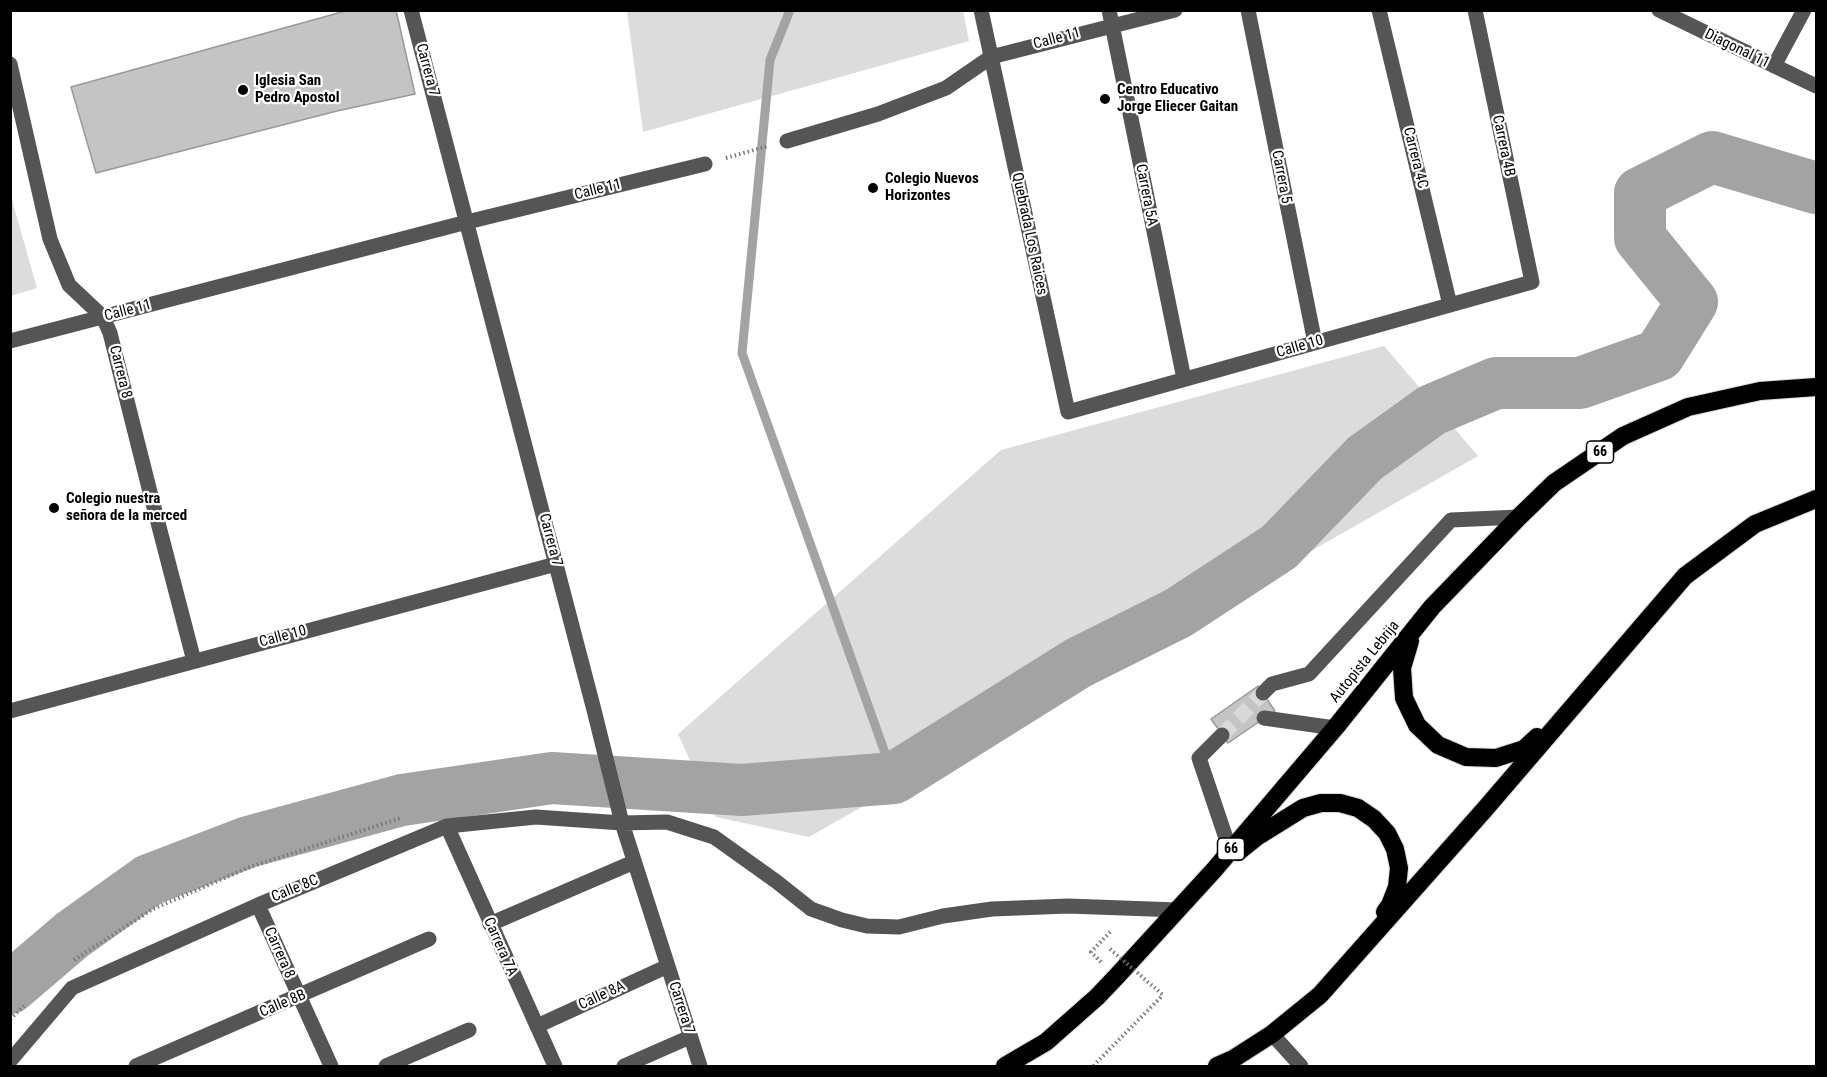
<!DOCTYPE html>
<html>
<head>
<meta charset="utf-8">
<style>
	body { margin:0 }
	#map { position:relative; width:1827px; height:1077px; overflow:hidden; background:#fff; font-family:"Roboto Condensed",sans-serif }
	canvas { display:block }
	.frame { position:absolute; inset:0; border:12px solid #000; pointer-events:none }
</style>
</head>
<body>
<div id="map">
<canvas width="1827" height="1077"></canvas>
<div class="frame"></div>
</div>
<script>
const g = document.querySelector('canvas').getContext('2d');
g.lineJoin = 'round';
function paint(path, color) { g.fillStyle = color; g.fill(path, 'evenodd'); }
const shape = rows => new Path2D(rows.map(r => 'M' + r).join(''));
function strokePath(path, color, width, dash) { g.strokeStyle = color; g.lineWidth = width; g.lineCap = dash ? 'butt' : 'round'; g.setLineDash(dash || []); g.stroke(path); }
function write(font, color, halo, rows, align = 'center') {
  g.font = font + ' "Roboto Condensed",sans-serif'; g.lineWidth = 4.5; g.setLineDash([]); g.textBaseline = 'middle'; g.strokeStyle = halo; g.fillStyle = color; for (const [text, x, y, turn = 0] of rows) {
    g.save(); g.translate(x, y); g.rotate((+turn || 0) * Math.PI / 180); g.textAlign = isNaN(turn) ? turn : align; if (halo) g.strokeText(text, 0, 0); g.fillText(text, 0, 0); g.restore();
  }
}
paint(shape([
	[627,11,963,11,969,41,643,132],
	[10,193,37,288,11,296,10,296],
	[1384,346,1478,456,809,837,716,817,678,734,1001,450]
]), '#dcdcdc');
strokePath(shape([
	[790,10,770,60,742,353,894,778]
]), '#a3a3a3', 9);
strokePath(shape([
	[10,988,72,935,149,880,248,842,402,800,552,778,742,790,894,778,1078,663,1178,613,1279,547,1365,458,1432,410,1496,383,1580,383,1659,355,1692,302,1640,238,1640,193,1712,157,1816,188]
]), '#a3a3a3', 52);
const building = shape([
	[349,10,396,10,415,94,337,111,96,173,71,87,349,10],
	[1258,686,1275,711,1228,743,1211,719,1258,686]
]);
paint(building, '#c4c4c4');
strokePath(building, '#999', 1.5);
strokePath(shape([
	[1222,735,1263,693]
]), '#d9d9d9', 15, [15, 8]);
const highway = shape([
	[1410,641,1402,668,1404,698,1417,725,1438,745,1466,757,1496,758,1524,749,1537,737],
	[1238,852,1258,836,1303,808,1321,803,1340,803,1358,808,1374,819,1387,833,1395,849,1399,868,1397,887,1390,905,1385,912],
	[1005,1066,1046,1042,1097,997,1117,976,1214,870,1335,728,1432,607,1519,517,1554,483,1623,436,1688,407,1760,391,1816,387],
	[1217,1066,1233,1059,1272,1034,1320,995,1485,809,1685,576,1755,524,1816,499]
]);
strokePath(highway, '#dbdbdb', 20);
strokePath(shape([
	[726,158,768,146],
	[74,960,153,909,250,867,401,818],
	[1101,962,1091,952,1111,931],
	[10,1019,24,1006],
	[1094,1066,1095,1064,1163,995]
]), '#777', 4, [1.5, 3]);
strokePath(shape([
	[411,10,594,710,622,823,700,1066],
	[981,10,1068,412,1532,282,1475,10],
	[1109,10,1184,379],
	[1248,10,1315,343],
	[1379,10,1450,305],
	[1659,10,1816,86],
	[10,64,50,239,69,285,103,317,110,333,150,492,194,661],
	[1774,66,1804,10],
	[787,141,878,114,946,88,991,57,1175,10],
	[10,341,467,222,705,164],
	[1263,693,1272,684,1309,674,1451,520,1519,517],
	[10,711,556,564],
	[1264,718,1335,728],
	[1222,735,1199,758,1230,850],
	[447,826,555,1066],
	[258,905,331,1066],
	[490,924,634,862],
	[537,1026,668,966],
	[1272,1034,1301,1066],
	[10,1061,72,988,258,905,447,826,536,817,622,823,667,822,714,837,777,882,811,909,842,920,867,926,899,927,943,916,992,909,1068,906,1178,910],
	[136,1066,429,939],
	[386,1066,469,1030],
	[624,1066,690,1037]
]), '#555', 15);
strokePath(highway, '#000', 18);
strokePath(shape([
	[1110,949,1163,995]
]), '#777', 4, [1.5, 3]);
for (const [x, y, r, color] of [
	[243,90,6,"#000"],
	[1105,99,6,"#000"],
	[873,188,6,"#000"],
	[54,508,6,"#000"]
]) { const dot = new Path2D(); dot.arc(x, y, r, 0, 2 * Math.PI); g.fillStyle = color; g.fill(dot); strokePath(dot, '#fff', 2); }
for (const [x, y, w] of [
	[1600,452,27],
	[1231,849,27]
]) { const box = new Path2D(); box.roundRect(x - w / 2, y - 11, w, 22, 4.5); g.fillStyle = '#fff'; g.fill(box); strokePath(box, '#000', 1.5); }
write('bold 14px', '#000', null, [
	["66",1600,452],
	["66",1231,849]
]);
write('15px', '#000', '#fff', [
	["Calle 11",1057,39,-15],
	["Diagonal 11",1737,49,26],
	["Carrera 7",427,70,75],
	["Carrera 4B",1503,146,78],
	["Carrera 4C",1415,158,76],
	["Carrera 5",1281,177,79],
	["Calle 11",598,190,-14],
	["Carrera 5A",1146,195,79],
	["Quebrada Los Raices",1029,234,78],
	["Calle 11",128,311,-15],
	["Calle 10",1300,347,-16],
	["Carrera 8",120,372,76],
	["Carrera 7",550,540,75],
	["Calle 10",283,637,-15],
	["Autopista Lebrija",1365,662,-51],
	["Calle 8C",295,889,-22],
	["Carrera 7A",500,947,66],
	["Carrera 8",279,953,66],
	["Calle 8A",602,996,-25],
	["Calle 8B",283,1004,-23],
	["Carrera 7",681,1008,72]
]);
write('bold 15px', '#000', '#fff', [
	["Iglesia San",255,81],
	["Pedro Apostol",255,98],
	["Centro Educativo",1117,90],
	["Jorge Eliecer Gaitan",1117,107],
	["Colegio Nuevos",885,179],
	["Horizontes",885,196],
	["Colegio nuestra",66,499],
	["señora de la merced",66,516]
], 'left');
</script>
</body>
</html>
